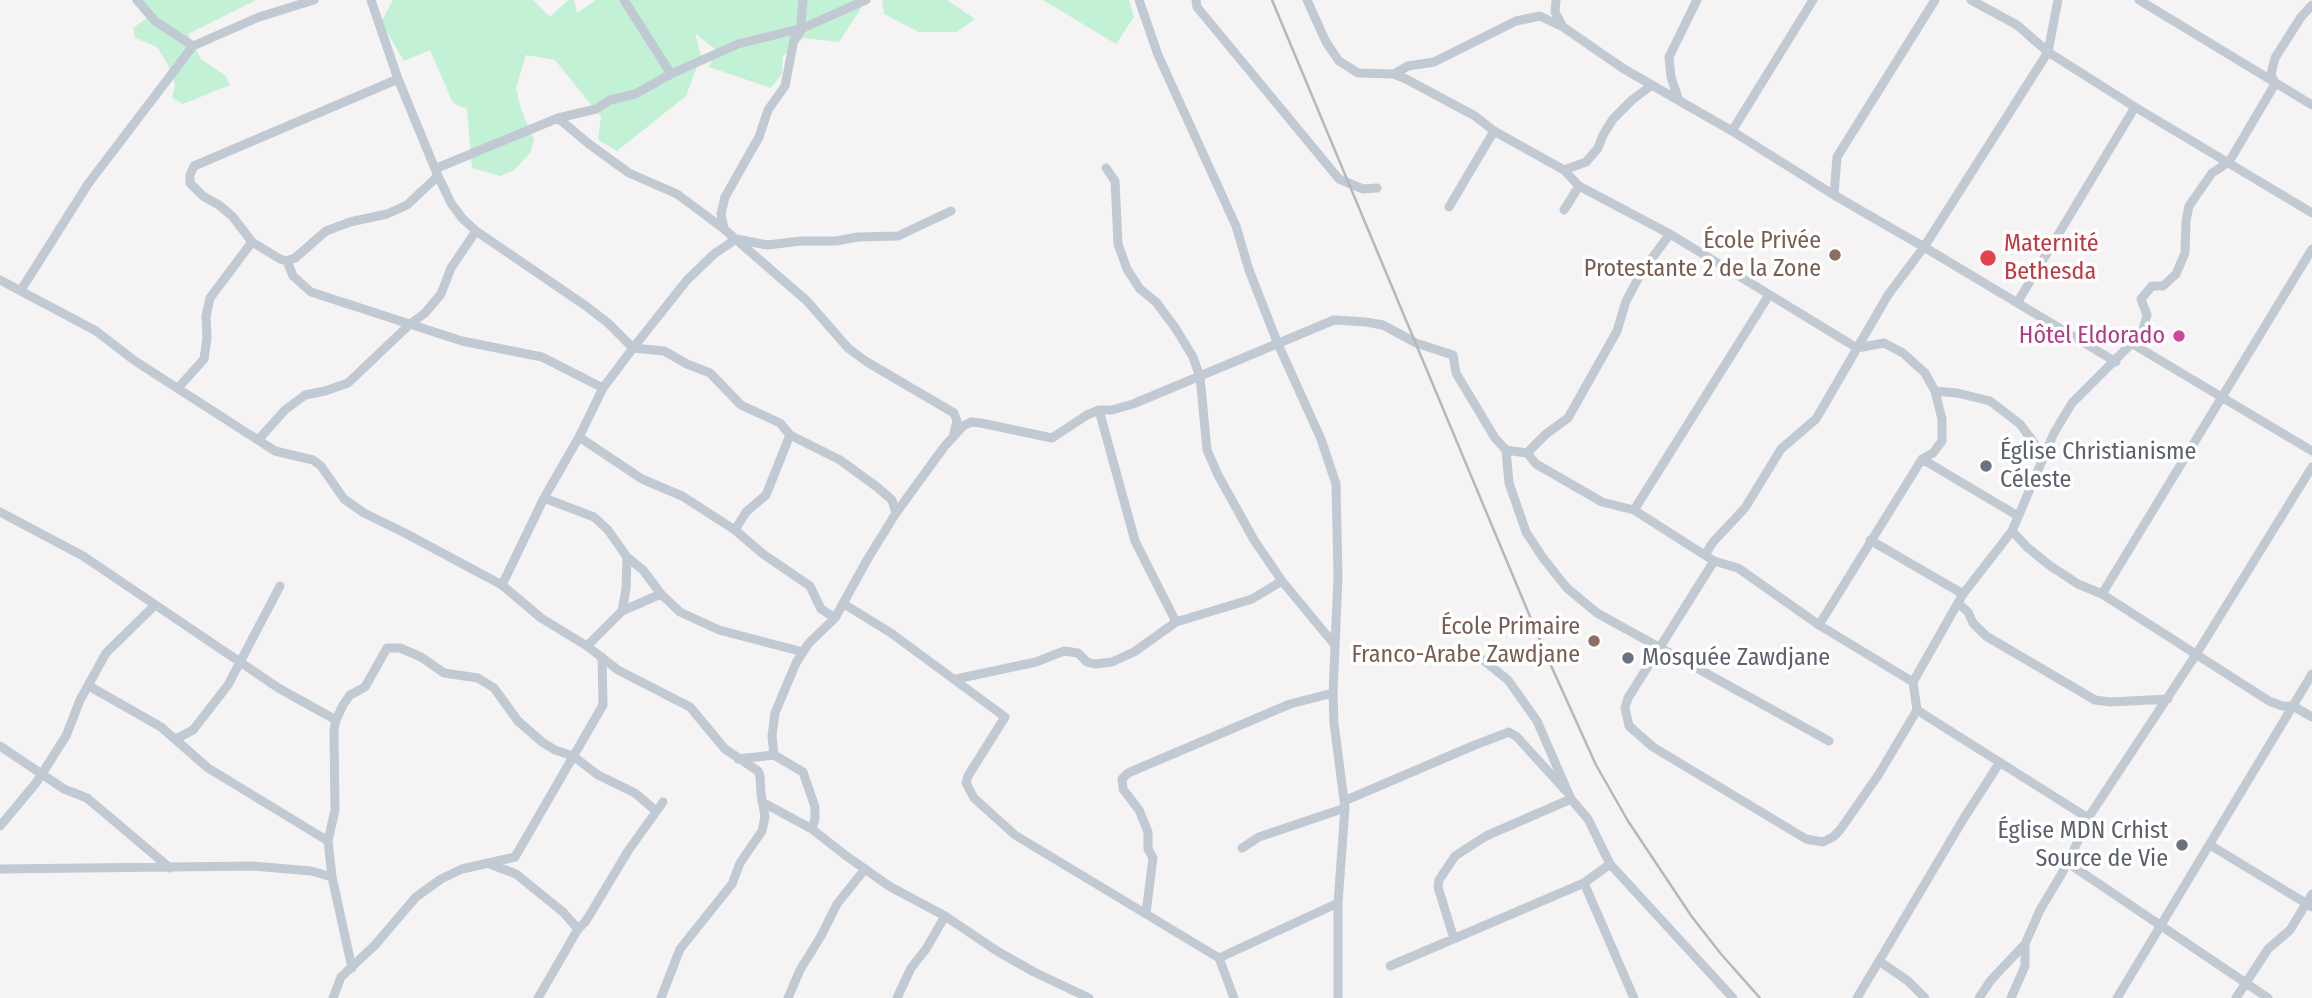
<!DOCTYPE html>
<html>
<head>
<meta charset="utf-8">
<style>
	body { margin:0 }
	canvas { display:block; background:#f5f3f3 }
</style>
</head>
<body>
<canvas width="2312" height="998"></canvas>
<script>
const g = document.querySelector('canvas').getContext('2d');
g.lineJoin = 'round';
function paint(path, color) { g.fillStyle = color; g.fill(path, 'evenodd'); }
const shape = rows => new Path2D(rows.map(r => 'M' + r).join(''));
function strokePath(path, color, width, dash) { g.strokeStyle = color; g.lineWidth = width; g.lineCap = dash ? 'butt' : 'round'; g.setLineDash(dash || []); g.stroke(path); }
function write(font, color, halo, rows, align = 'center') {
  g.font = font + ' "Fira Sans Condensed",sans-serif'; g.lineWidth = 7; g.setLineDash([]); g.textBaseline = 'middle'; g.strokeStyle = halo; g.fillStyle = color; for (const [text, x, y, turn = 0] of rows) {
    g.save(); g.translate(x, y); g.rotate((+turn || 0) * Math.PI / 180); g.textAlign = isNaN(turn) ? turn : align; if (halo) g.strokeText(text, 0, 0); g.fillText(text, 0, 0); g.restore();
  }
}
paint(shape([
	[139,0,256,0,188,34,201,59,226,76,230,85,183,104,172,98,175,84,167,63,157,47,135,38,133,28,152,14],
	[393,0,533,0,550,17,568,0,574,0,577,13,596,0,863,0,863,5,839,42,804,38,783,56,782,74,771,88,709,67,716,50,695,33,701,56,686,96,617,151,598,140,601,117,555,60,526,55,516,88,521,109,534,140,530,153,514,170,500,176,472,168,467,109,453,103,430,50,404,61,381,22],
	[882,0,947,0,975,19,957,32,919,32,884,14],
	[1043,0,1129,0,1134,17,1116,44]
]), '#c3f1d5');
strokePath(shape([
	[137,0,155,21,193,46],
	[371,0,398,79,438,176,451,203,462,218,476,231,586,306,608,323,633,348,603,388,579,437,544,498,594,517,608,530,627,557,643,570,661,594,680,612,719,630,803,652],
	[1139,0,1158,55,1236,226,1249,270,1278,344,1321,439,1336,484,1338,577,1333,693,1334,723,1345,808,1338,903,1338,998],
	[1196,0,1197,7,1339,179,1363,189,1377,188],
	[1307,0,1326,42,1339,61,1358,73,1394,74,1406,79,1475,116,1494,131,1564,170,1579,186,1670,234,1857,348,1884,343,1903,353,1925,373,1935,391,1957,393,1990,401,2020,424,2045,458],
	[1556,0,1555,12,1563,27,1624,69,1732,131,1834,195,1924,247,2116,362],
	[1971,0,2017,25,2048,52,2135,107,2312,213],
	[2139,0,2312,105],
	[671,74,738,44,803,28,801,23,803,0],
	[1394,74,1408,66,1434,62,1516,21,1540,16,1563,27],
	[398,79,194,166,190,175,190,183,203,196,219,205,233,217,252,242,280,259,287,261,295,258,326,231,350,222,387,214,407,205,438,176],
	[1678,98,1671,77,1669,57,1697,0],
	[558,118,589,144,629,173,677,194,724,229,807,301,848,348,867,362,954,413,957,421,954,433],
	[1732,131,1813,0],
	[437,168,558,118,596,109,610,100,635,94,671,74,624,0],
	[1106,168,1115,181,1118,244,1127,269,1140,289,1156,302,1176,329,1193,357,1200,377,1207,450,1218,475,1254,540,1282,581,1334,644],
	[1564,170,1586,162,1598,148,1603,135,1613,119,1632,100,1652,85],
	[1834,195,1837,157,1935,0],
	[1449,207,1494,131],
	[1564,210,1579,186],
	[724,229,721,214,725,197,759,137,768,110,785,86,794,40,803,28,866,0],
	[287,261,293,276,311,292,462,341,542,357,603,388],
	[0,280,96,331,135,361,275,451,313,460,321,466,344,499,364,513,403,532,502,585,541,618,587,646,618,670,690,707,725,749,758,771,760,776,761,794,765,817,762,831,740,863,732,884,680,949,661,998],
	[21,290,88,184,193,46,259,17,314,0],
	[2017,303,2135,107],
	[2131,343,2312,451],
	[633,348,687,280,714,254,736,239,767,245,801,241,836,241,858,237,898,236,951,211],
	[633,348,664,351,687,364,710,373,741,405,780,423,790,435,840,460,877,487,892,500,896,513],
	[178,388,204,359,207,338,206,316,210,298,252,242],
	[1099,410,1135,541,1176,622],
	[579,437,642,479,682,496,735,530,763,554,810,586,821,609,835,618],
	[258,440,285,410,305,395,325,391,348,383,409,325,425,313,441,294,451,268,476,231],
	[1506,450,1509,483,1526,532,1543,558,1567,588,1597,613,1829,741],
	[1527,453,1546,434,1568,418,1617,331,1626,301,1641,273,1670,234],
	[1922,459,2018,516],
	[1634,510,1769,295],
	[0,512,83,556,280,689,336,720],
	[735,530,746,512,766,495,790,435],
	[2012,531,2027,547,2049,565,2078,584,2102,594,2269,701,2282,706,2293,706,2312,717],
	[1870,540,1963,594],
	[1705,555,1713,542,1745,508,1781,449,1816,419,1888,295,1924,247,2048,52,2058,0],
	[1714,561,1628,698,1625,708,1629,726,1653,747,1806,839,1823,842,1833,837,1840,830,1879,774,1917,710,1913,682,1963,594,2012,531,2054,433,2072,403,2142,333,2147,315,2141,299,2152,286,2163,286,2176,274,2185,253,2186,221,2189,206,2212,173,2229,162,2275,84,2271,74,2275,58,2301,17,2312,5],
	[502,585,544,498],
	[2102,594,2312,249],
	[844,604,891,633,1005,717,968,776,966,783,974,798,1015,835,1219,958,1234,998],
	[1959,604,1968,612,1973,623,1986,636,2095,700,2110,702,2168,699],
	[622,611,626,589,627,557],
	[1819,625,1922,459,1933,453,1942,441,1942,419,1935,391],
	[587,646,622,611,661,594],
	[1482,659,1508,680,1537,721,1571,799,1588,819,1610,864,1733,998],
	[956,679,1036,662,1064,651,1078,653,1087,662,1095,664,1112,662,1134,652,1176,622,1252,599,1282,581],
	[89,686,161,727,208,768,328,841],
	[1917,710,2088,818],
	[176,739,193,730,228,685,280,586],
	[0,746,64,789,87,798,170,868],
	[774,755,772,736,775,713,796,663,809,643,835,618,867,560,896,513,944,447,963,426,971,422,981,423,1052,438,1087,415,1099,410,1112,410,1133,404,1334,320,1366,322,1383,325,1416,343,1453,355,1456,373,1495,438,1506,450,1527,453,1536,464,1602,502,1634,510,1714,561,1738,568,1819,625,1913,682],
	[738,759,774,755,803,772,815,807,815,819,812,829],
	[1344,801,1475,745,1509,732,1517,737,1566,791],
	[762,802,812,829,845,855,889,886,945,916,997,951,1034,972,1089,998],
	[0,826,36,783,66,736,80,700,106,653,154,606],
	[2210,845,2312,907],
	[1242,848,1259,837,1345,808],
	[487,863,516,874,563,912,578,929],
	[2068,863,2268,998],
	[0,869,253,866,311,871,332,877],
	[1584,883,1634,998],
	[1146,913,1153,858,1148,849,1148,832,1139,810,1123,789,1122,779,1128,773,1290,704,1333,693],
	[1454,939,1438,887,1439,880,1455,856,1486,836,1571,799],
	[1219,958,1338,903],
	[1879,961,1908,981,1925,998],
	[1390,966,1584,883,1610,864],
	[352,968,332,877,328,841,335,810,334,730,336,720,343,705,350,695,365,687,387,648,400,648,421,657,444,673,478,678,494,688,518,721,542,742,555,750,573,756,598,775,635,793,656,811],
	[333,998,341,977,375,945,416,897,441,879,462,869,515,857,603,705,602,657],
	[538,998,578,929,586,921,628,851,663,802],
	[788,998,800,970,821,936,837,904,865,869],
	[897,998,911,968,926,949,945,916],
	[1857,998,1964,818,2000,762],
	[1979,998,1991,980,2025,944,2040,910,2068,863,2088,818,2197,653,2312,467],
	[2011,998,2025,966,2025,944],
	[2117,998,2312,674],
	[2236,998,2268,949,2290,930,2312,894]
]), '#c1cad2', 9);
strokePath(shape([
	[1272,0,1544,650,1596,765,1628,821,1692,917,1721,954,1760,998]
]), '#b5b8bd', 2.5);
for (const [x, y, r, color] of [
	[1835,255,7,"#8d6e63"],
	[1988,258,9,"#e0444e"],
	[2179,336,7,"#d1479c"],
	[1986,466,7,"#6b7280"],
	[1594,641,7,"#8d6e63"],
	[1628,658,7,"#6b7280"],
	[2182,845,7,"#6b7280"]
]) { const dot = new Path2D(); dot.arc(x, y, r, 0, 2 * Math.PI); g.fillStyle = color; g.fill(dot); strokePath(dot, '#fff', 2.5); }
write('24px', '#785e54', '#fff', [
	["École Privée",1821,241],
	["Protestante 2 de la Zone",1821,269],
	["École Primaire",1580,627],
	["Franco-Arabe Zawdjane",1580,655]
], 'right');
write('24px', '#be3a42', '#fff', [
	["Maternité",2004,244],
	["Bethesda",2004,272]
], 'left');
write('24px', '#b23c85', '#fff', [
	["Hôtel Eldorado",2165,336]
], 'right');
write('24px', '#5b616d', '#fff', [
	["Église Christianisme",2000,452],
	["Céleste",2000,480],
	["Mosquée Zawdjane",1642,658],
	["Église MDN Crhist",2168,831,"right"],
	["Source de Vie",2168,859,"right"]
], 'left');
</script>
</body>
</html>
